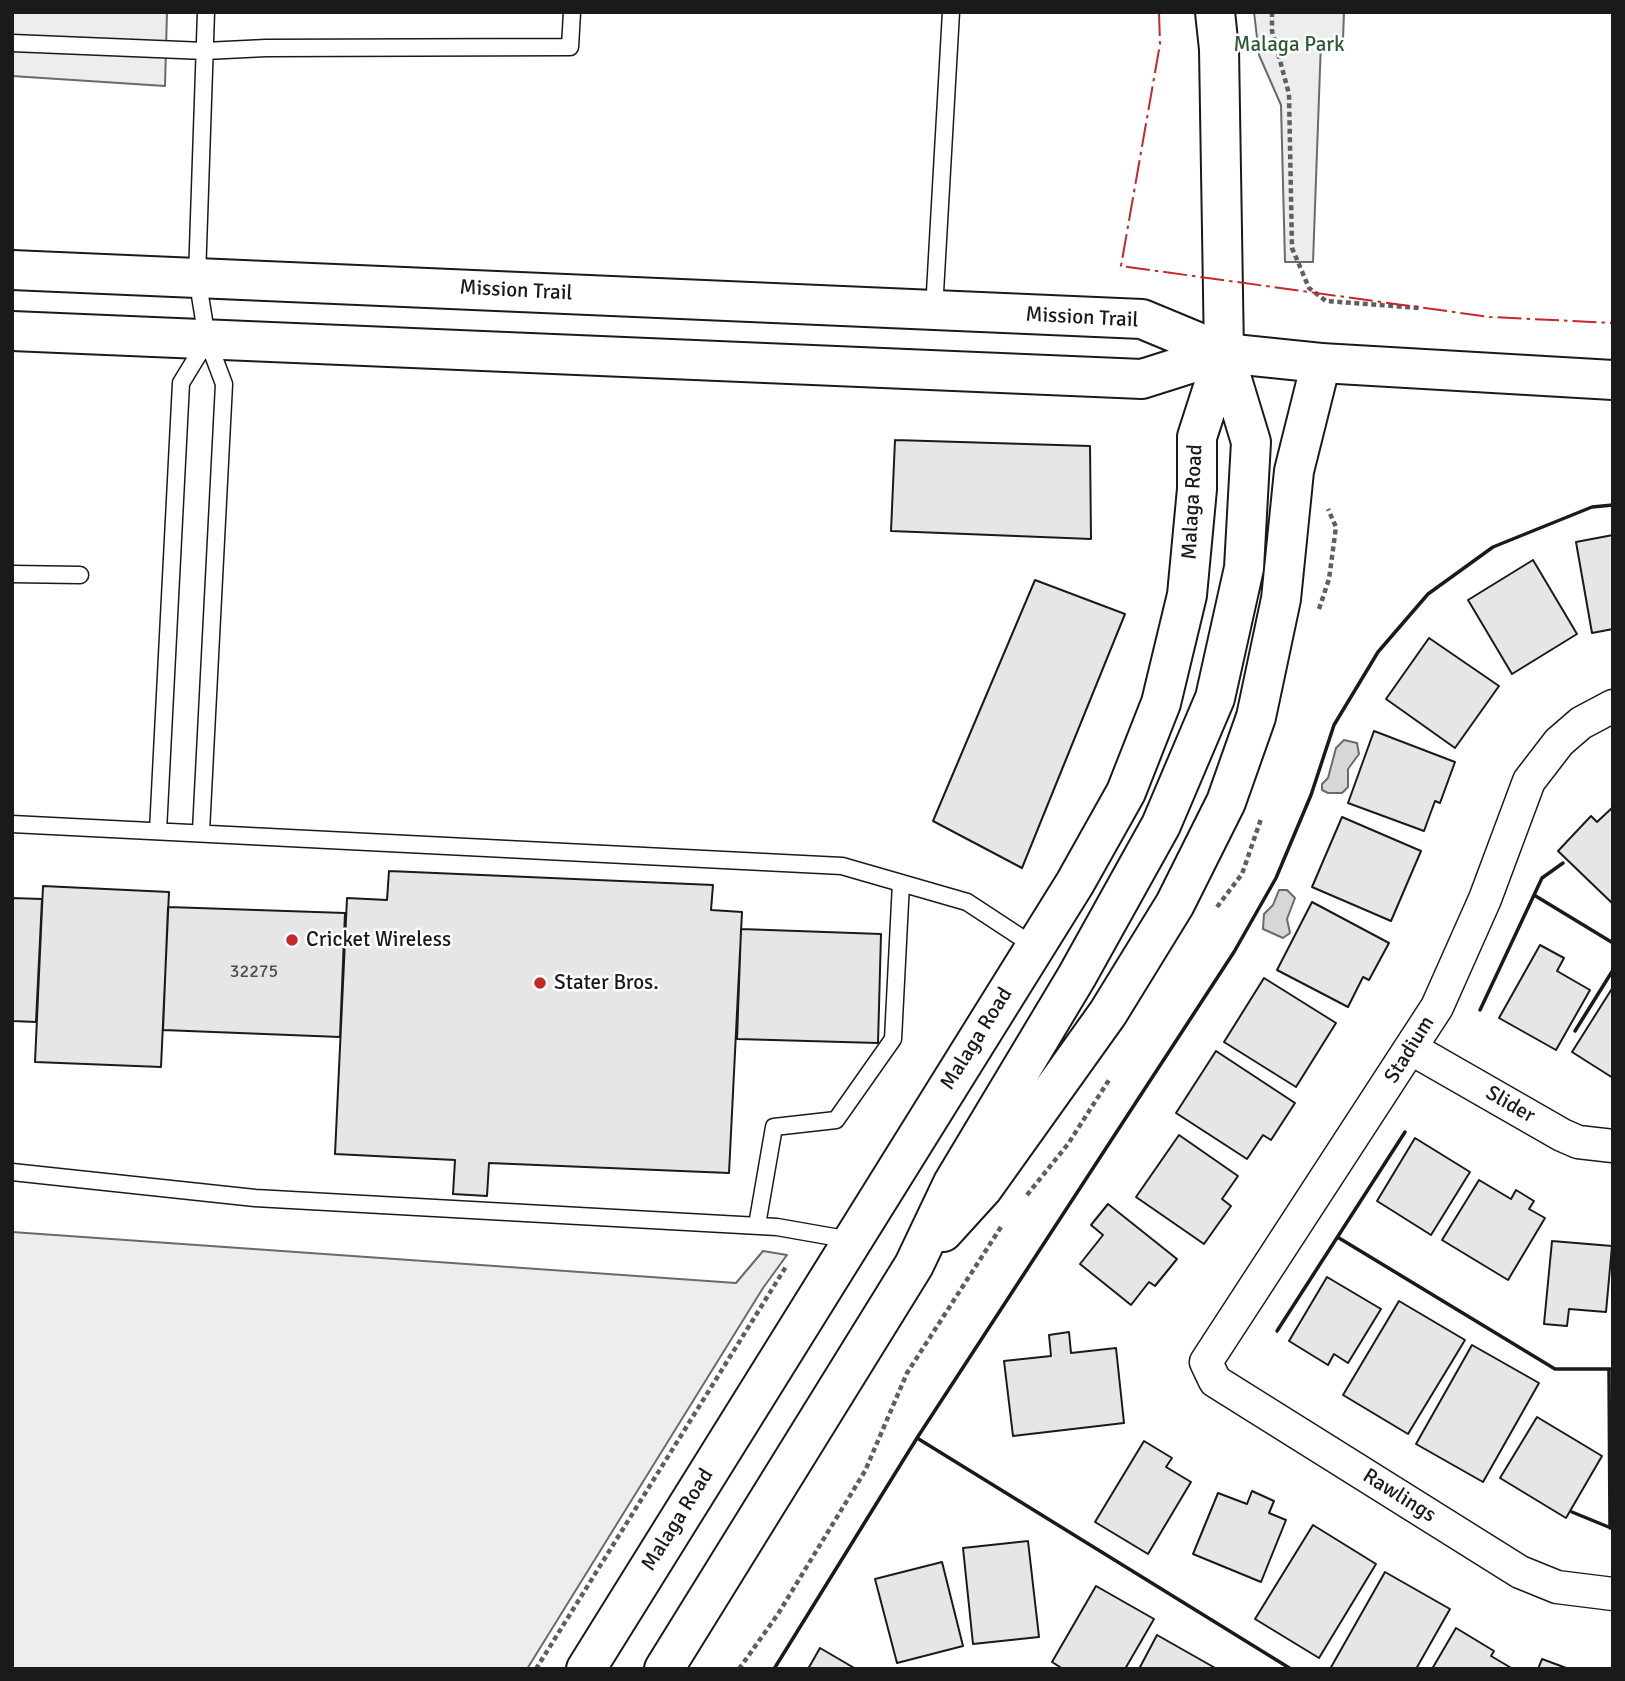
<!DOCTYPE html>
<html>
<head>
<meta charset="utf-8">
<style>
	body { margin:0 }
	#map { position:relative; width:1625px; height:1681px; overflow:hidden; background:#fff; font-family:Signika,sans-serif }
	canvas { display:block }
	.frame { position:absolute; inset:0; border:14px solid #1a1a1a; pointer-events:none }
</style>
</head>
<body>
<div id="map">
<canvas width="1625" height="1681"></canvas>
<div class="frame"></div>
</div>
<script>
const g = document.querySelector('canvas').getContext('2d');
g.lineJoin = 'round';
function paint(path, color) { g.fillStyle = color; g.fill(path, 'evenodd'); }
const shape = rows => new Path2D(rows.map(r => 'M' + r).join(''));
function strokePath(path, color, width, dash) { g.strokeStyle = color; g.lineWidth = width; g.lineCap = dash ? 'butt' : 'round'; g.setLineDash(dash || []); g.stroke(path); }
function write(font, color, halo, rows, align = 'center') {
  g.font = font + ' Signika,sans-serif'; g.lineWidth = 5; g.setLineDash([]); g.textBaseline = 'middle'; g.strokeStyle = halo; g.fillStyle = color; for (const [text, x, y, turn = 0] of rows) {
    g.save(); g.translate(x, y); g.rotate((+turn || 0) * Math.PI / 180); g.textAlign = isNaN(turn) ? turn : align; if (halo) g.strokeText(text, 0, 0); g.fillText(text, 0, 0); g.restore();
  }
}
const built = shape([
	[12,12,167,12,165,86,12,76,12,12],
	[1254,12,1344,12,1343,40,1321,42,1313,262,1285,262,1281,105,1259,55,1254,12],
	[12,1232,736,1283,763,1251,787,1255,763,1288,527,1669,12,1669,12,1232]
]);
paint(built, '#ededed');
strokePath(built, '#6a6a6a', 2);
const water = shape([
	[1344,740,1357,743,1359,754,1348,769,1348,787,1342,793,1328,793,1322,790,1322,784,1328,778,1336,748,1344,740],
	[1279,890,1287,890,1295,898,1287,919,1290,933,1283,938,1263,929,1264,914,1273,905,1279,890]
]);
paint(water, '#d7d7d7');
strokePath(water, '#6a6a6a', 2);
const building = shape([
	[895,440,1090,446,1091,539,891,531,895,440],
	[1613,535,1613,629,1592,633,1576,542,1613,535],
	[1533,560,1577,634,1512,674,1468,600,1533,560],
	[1035,580,1125,614,1022,868,933,821,1035,580],
	[1429,638,1499,686,1455,748,1386,699,1429,638],
	[1374,731,1455,762,1440,803,1435,801,1424,831,1348,803,1374,731],
	[1613,807,1613,902,1612,903,1558,851,1591,816,1597,822,1613,807],
	[1342,817,1421,851,1391,921,1312,887,1342,817],
	[389,871,713,885,711,910,742,912,729,1173,489,1163,487,1196,453,1194,455,1160,335,1154,347,898,387,900,389,871],
	[43,886,169,892,161,1067,35,1062,43,886],
	[12,898,42,899,36,1022,12,1021,12,898],
	[1312,902,1389,943,1369,980,1363,977,1348,1007,1277,970,1312,902],
	[168,907,345,913,340,1037,163,1030,168,907],
	[741,929,881,934,878,1043,737,1039,741,929],
	[1540,945,1564,958,1557,971,1590,990,1556,1050,1499,1018,1540,945],
	[1264,978,1336,1023,1296,1087,1224,1042,1264,978],
	[1613,987,1613,1078,1572,1052,1613,987],
	[1216,1051,1295,1103,1271,1140,1263,1135,1247,1159,1176,1113,1216,1051],
	[1179,1135,1238,1176,1222,1199,1231,1206,1204,1244,1136,1197,1179,1135],
	[1415,1138,1470,1172,1431,1235,1377,1201,1415,1138],
	[1479,1180,1511,1199,1516,1190,1534,1201,1529,1209,1545,1218,1508,1280,1442,1240,1479,1180],
	[1108,1204,1177,1259,1155,1286,1149,1282,1131,1305,1080,1264,1103,1235,1091,1225,1108,1204],
	[1552,1241,1612,1246,1606,1312,1569,1309,1567,1326,1544,1324,1552,1241],
	[1327,1277,1381,1309,1348,1363,1334,1354,1328,1365,1289,1341,1327,1277],
	[1399,1301,1465,1340,1408,1434,1343,1395,1399,1301],
	[1069,1332,1071,1353,1116,1348,1124,1423,1013,1436,1004,1361,1051,1356,1049,1335,1069,1332],
	[1472,1345,1539,1383,1483,1482,1416,1444,1472,1345],
	[1537,1417,1602,1456,1566,1518,1500,1478,1537,1417],
	[1144,1441,1172,1458,1166,1467,1191,1482,1148,1554,1095,1522,1144,1441],
	[1252,1491,1274,1501,1269,1513,1286,1520,1261,1582,1193,1554,1218,1493,1247,1504,1252,1491],
	[1313,1525,1376,1564,1319,1658,1255,1619,1313,1525],
	[1028,1541,1039,1637,973,1644,963,1548,1028,1541],
	[942,1562,963,1646,897,1663,875,1579,942,1562],
	[1385,1572,1450,1609,1416,1669,1330,1669,1385,1572],
	[1096,1586,1154,1619,1125,1669,1063,1669,1052,1662,1096,1586],
	[1456,1628,1494,1651,1491,1656,1513,1669,1432,1669,1456,1628],
	[1157,1635,1217,1669,1139,1669,1157,1635],
	[820,1648,856,1669,808,1669,820,1648],
	[1542,1659,1569,1669,1538,1669,1542,1659]
]);
paint(building, '#e6e6e6');
strokePath(building, '#1a1a1a', 2);
const service = shape([
	[12,43,205,51,266,48,570,47,572,12],
	[934,310,951,12],
	[12,574,80,575],
	[12,824,842,866,967,902,1034,946],
	[158,831,181,383,206,342],
	[201,831,224,384,207,339,197,277,206,12],
	[12,1172,255,1198,777,1227,851,1240],
	[757,1225,774,1127,836,1120,893,1039,901,883]
]);
const minor = shape([
	[1613,706,1581,723,1559,742,1529,781,1485,899,1437,1007,1206,1362,1215,1381,1520,1572,1557,1587,1613,1594],
	[1412,1049,1562,1135,1578,1142,1613,1146]
]);
const tertiary = shape([
	[943,1232,983,1188,1108,1013,1175,904,1226,802,1256,717,1281,599,1294,471,1321,363],
	[586,1669,1075,883,1126,792,1161,703,1187,595,1197,489,1197,437,1224,353],
	[664,1669,914,1265,953,1183,1077,976,1161,825,1215,698,1244,568,1251,442,1224,353,1219,49,1215,12]
]);
const secondary = shape([
	[12,270,1142,319,1224,353,1321,363,1613,380],
	[12,331,1142,379,1224,353]
]);
strokePath(service, '#1a1a1a', 19);
strokePath(minor, '#1a1a1a', 35);
strokePath(tertiary, '#1a1a1a', 42);
strokePath(secondary, '#1a1a1a', 42);
strokePath(shape([
	[1272,12,1272,31,1289,94,1292,248,1309,288,1326,301,1420,308],
	[1319,609,1329,579,1336,527,1328,509],
	[1217,907,1242,874,1261,819],
	[1027,1195,1068,1144,1109,1080],
	[536,1669,787,1265],
	[739,1669,778,1614,865,1471,907,1373,1001,1227]
]), '#5f5f5f', 4.5, [5, 3.5]);
strokePath(service, '#fff', 16);
strokePath(minor, '#fff', 32);
strokePath(tertiary, '#fff', 38);
strokePath(secondary, '#fff', 38);
strokePath(shape([
	[1534,895,1613,943],
	[1480,1010,1542,878,1563,863],
	[1575,1031,1613,970],
	[1339,1238,1555,1369,1613,1369],
	[1277,1331,1405,1132],
	[1609,1369,1610,1528],
	[917,1438,1291,1669],
	[1572,1512,1611,1528],
	[774,1669,917,1438,1234,952,1276,878,1311,795,1334,725,1378,652,1428,594,1493,547,1592,507,1613,505]
]), '#1a1a1a', 3.5);
strokePath(shape([
	[1159,12,1160,44,1121,266,1490,317,1613,323]
]), '#c62828', 2, [24, 5, 3.5, 5]);
for (const [x, y, r, color] of [
	[292,940,7,"#c62828"],
	[540,983,7,"#c62828"]
]) { const dot = new Path2D(); dot.arc(x, y, r, 0, 2 * Math.PI); g.fillStyle = color; g.fill(dot); strokePath(dot, '#fff', 2.5); }
write('18px', '#4d4d4d', null, [
	["32275",254,972]
]);
write('21px', '#2b5a34', '#fff', [
	["Malaga Park",1289,45]
]);
write('21px', '#1a1a1a', '#fff', [
	["Mission Trail",516,291,3],
	["Mission Trail",1082,318,3],
	["Malaga Road",1193,502,-87],
	["Malaga Road",977,1039,-58],
	["Stadium",1410,1050,-58],
	["Slider",1510,1105,30],
	["Rawlings",1399,1496,32],
	["Malaga Road",678,1520,-58]
]);
write('21px', '#1a1a1a', '#fff', [
	["Cricket Wireless",306,940],
	["Stater Bros.",554,983]
], 'left');
</script>
</body>
</html>
